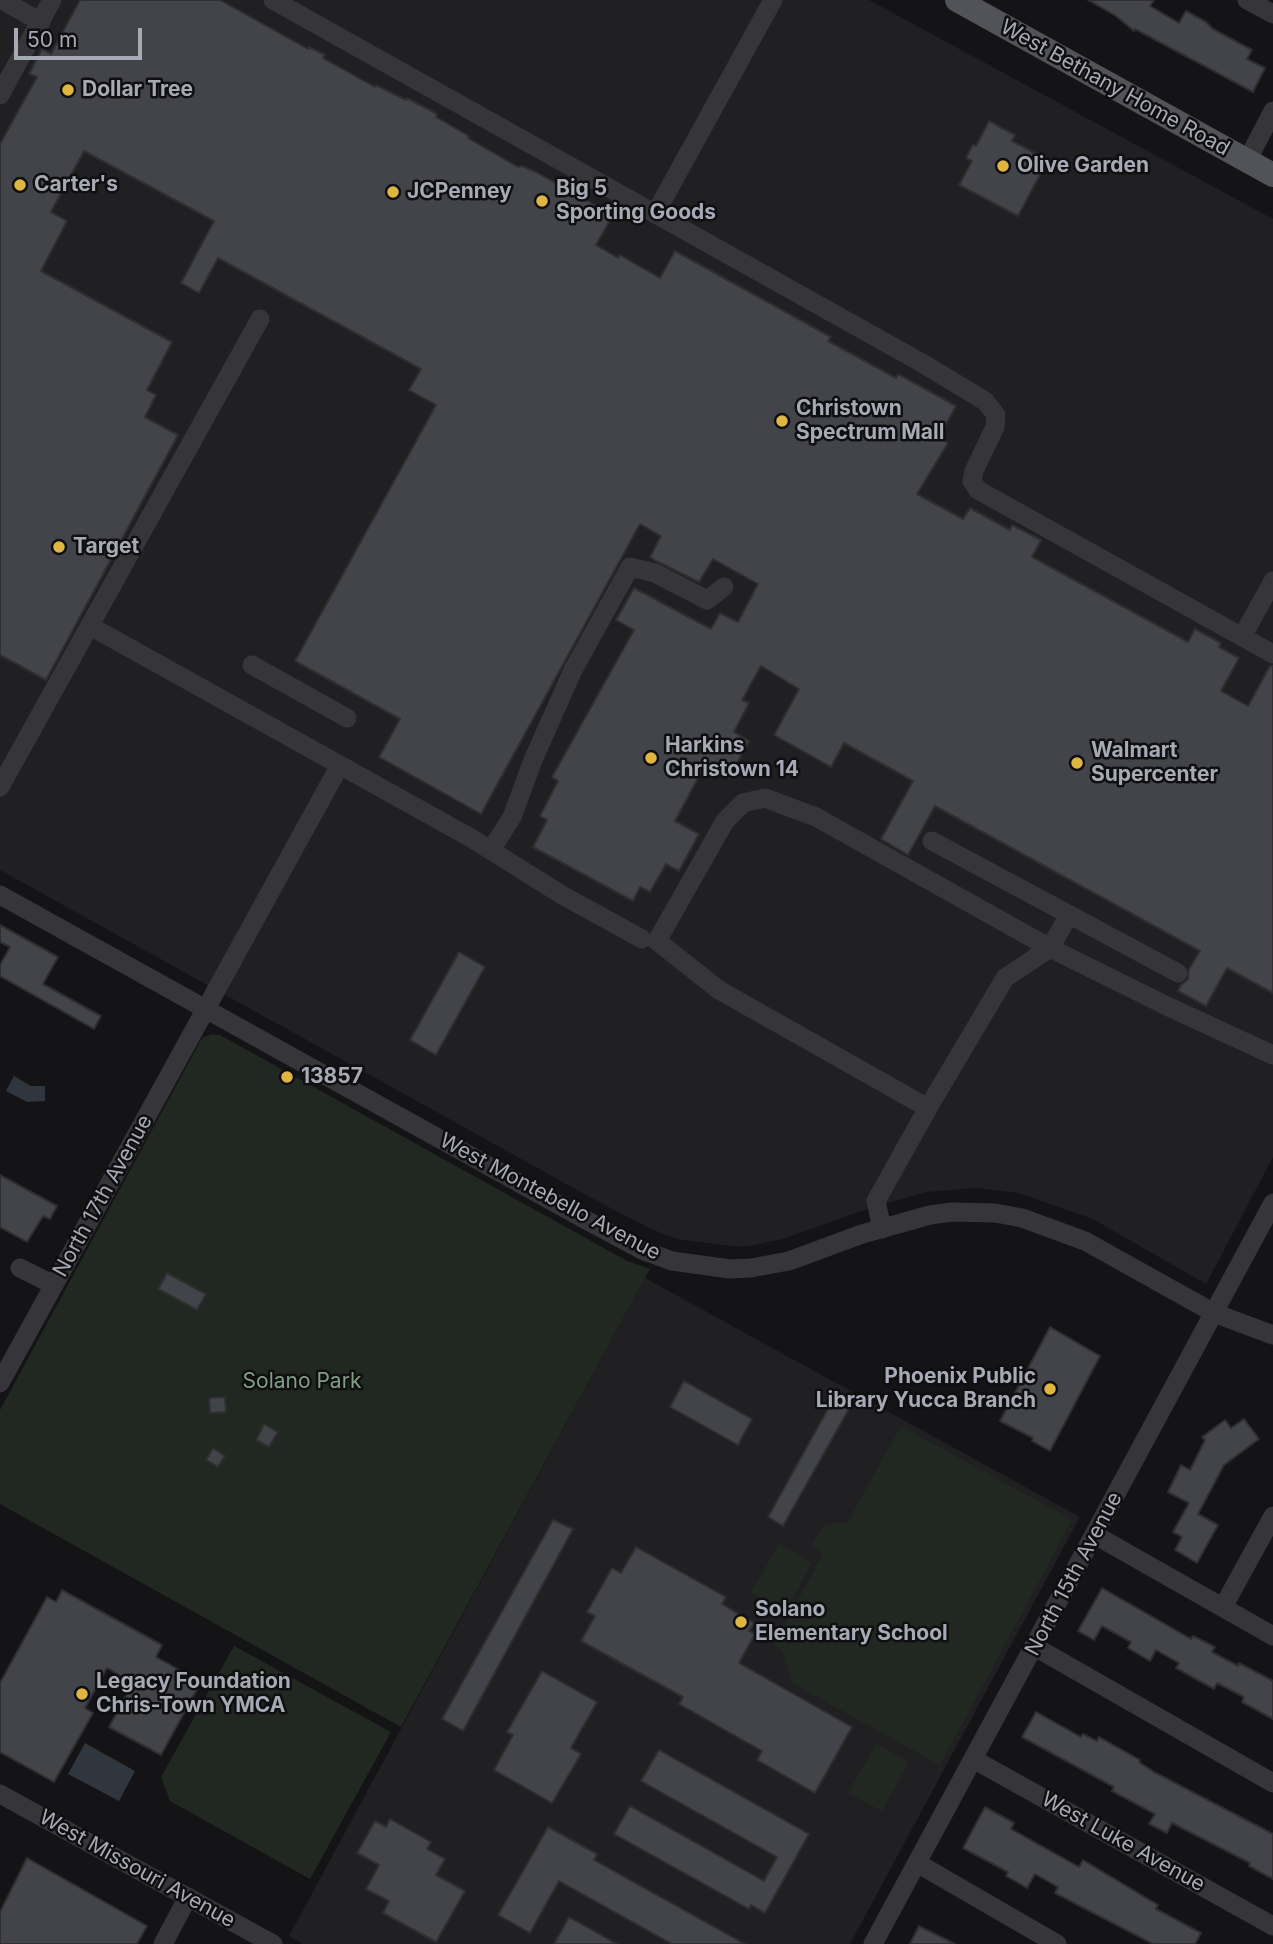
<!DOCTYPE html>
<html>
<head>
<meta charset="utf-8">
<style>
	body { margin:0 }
	#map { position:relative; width:1273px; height:1944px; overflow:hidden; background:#141416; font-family:Inter,sans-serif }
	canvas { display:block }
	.scale { position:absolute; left:14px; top:28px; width:128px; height:32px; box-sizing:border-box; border:4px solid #a7aab5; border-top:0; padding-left:9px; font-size:21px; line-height:24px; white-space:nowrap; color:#a7aab5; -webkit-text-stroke:5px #0f0f11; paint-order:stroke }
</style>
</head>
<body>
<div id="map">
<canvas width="1273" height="1944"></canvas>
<div class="scale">50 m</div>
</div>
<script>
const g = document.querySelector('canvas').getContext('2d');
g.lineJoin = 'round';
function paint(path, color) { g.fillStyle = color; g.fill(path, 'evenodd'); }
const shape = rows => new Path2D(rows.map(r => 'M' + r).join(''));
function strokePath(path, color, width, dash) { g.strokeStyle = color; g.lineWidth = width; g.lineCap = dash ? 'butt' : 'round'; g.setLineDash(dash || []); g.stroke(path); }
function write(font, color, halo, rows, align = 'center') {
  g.font = font + ' Inter,sans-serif'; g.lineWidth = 5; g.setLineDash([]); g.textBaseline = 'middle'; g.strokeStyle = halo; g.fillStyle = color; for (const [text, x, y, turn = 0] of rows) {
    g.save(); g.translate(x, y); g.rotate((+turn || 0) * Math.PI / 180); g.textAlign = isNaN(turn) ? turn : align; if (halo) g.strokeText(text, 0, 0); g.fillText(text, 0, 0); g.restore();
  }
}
paint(shape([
	[0,0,869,0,1273,219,1273,1157,1206,1284,1093,1219,1018,1193,977,1188,926,1192,855,1213,783,1239,749,1246,731,1246,677,1239,651,1229,597,1201,0,870],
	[645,1278,1080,1517,850,1944,303,1944,289,1936]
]), '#202022');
paint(shape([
	[212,1034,220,1035,627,1261,650,1269,401,1727,0,1504,0,1410,202,1038],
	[901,1426,1072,1520,940,1765,792,1683,782,1650,774,1645,823,1554,812,1545,823,1526,837,1522,847,1523],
	[779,1544,812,1563,785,1612,751,1593],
	[234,1646,391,1732,310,1879,170,1801,161,1777],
	[876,1744,909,1762,882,1811,848,1793]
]), '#212822');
paint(shape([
	[14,1076,31,1086,45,1086,45,1101,27,1102,6,1091],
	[85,1743,135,1771,119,1801,68,1774]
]), '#2f363d');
const building = shape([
	[80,0,220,0,308,49,309,47,325,55,323,58,375,87,376,85,406,100,407,98,437,114,436,117,469,136,468,138,518,167,522,166,536,172,613,215,596,245,618,258,620,255,660,278,675,251,831,337,828,341,896,378,898,374,956,406,939,437,948,443,917,494,963,519,970,508,1010,530,1012,525,1041,540,1032,557,1188,642,1195,629,1221,643,1219,647,1239,658,1221,691,1248,706,1270,666,1273,666,1273,993,1227,968,1206,1006,1178,991,1181,985,1188,979,1189,969,1200,951,935,806,908,855,881,839,913,781,844,743,831,767,774,735,799,689,761,666,742,700,749,703,734,732,749,741,729,778,705,765,675,821,699,834,679,871,666,864,650,892,640,887,633,901,533,847,547,820,540,816,558,781,552,777,634,630,616,620,634,588,711,629,720,613,738,622,758,584,713,559,699,582,656,561,650,557,661,536,640,524,481,814,379,757,400,719,295,661,436,405,409,390,421,369,218,258,199,293,181,283,214,221,84,151,51,212,67,221,41,271,172,342,147,390,156,395,145,417,178,435,46,680,0,655,0,144,37,77,29,74,42,49,51,54,80,0],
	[1088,0,1154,0,1150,6,1179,23,1186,11,1206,22,1213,29,1252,50,1247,59,1265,68,1253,92,1135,29,1134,31,1116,16,1088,0],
	[989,121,1015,135,1012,141,1048,160,1018,216,959,185,972,161,966,158,973,144,976,146,989,121],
	[0,925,58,957,43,984,101,1016,94,1029,0,976,0,965,10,947,0,942,0,925],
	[459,952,485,967,436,1055,410,1040,459,952],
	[0,1175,57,1206,50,1219,43,1216,27,1242,0,1227,0,1175],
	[167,1273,206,1294,197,1310,158,1289,167,1273],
	[1050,1327,1100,1356,1050,1451,1032,1441,1033,1438,1000,1421,1050,1327],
	[684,1381,752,1419,738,1445,670,1407,684,1381],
	[225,1397,226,1412,210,1413,209,1398,225,1397],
	[834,1398,850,1407,783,1526,768,1517,834,1398],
	[1244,1419,1259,1439,1224,1465,1198,1514,1218,1525,1197,1563,1175,1550,1182,1537,1173,1532,1189,1503,1168,1492,1181,1465,1190,1470,1205,1440,1202,1437,1225,1420,1231,1428,1244,1419],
	[264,1424,278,1432,269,1447,256,1440,264,1424],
	[213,1448,225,1456,218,1467,206,1460,213,1448],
	[553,1520,573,1529,463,1731,442,1719,553,1520],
	[636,1547,726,1597,722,1604,754,1623,749,1631,755,1634,739,1663,852,1727,815,1793,757,1760,762,1751,679,1704,683,1697,581,1641,595,1616,587,1612,612,1568,621,1573,636,1547],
	[1102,1588,1191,1639,1193,1636,1215,1647,1212,1652,1238,1666,1239,1663,1273,1681,1273,1719,1242,1702,1244,1697,1217,1683,1214,1689,1176,1668,1179,1663,1156,1650,1150,1661,1128,1648,1131,1642,1102,1626,1094,1640,1078,1631,1102,1588],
	[62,1590,162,1645,156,1657,201,1682,161,1755,109,1727,133,1683,107,1668,85,1708,93,1713,54,1782,0,1752,0,1683,47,1597,56,1602,62,1590],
	[542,1671,597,1702,571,1748,581,1754,552,1803,494,1770,513,1735,507,1732,542,1671],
	[1036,1712,1081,1737,1083,1734,1097,1741,1099,1737,1140,1760,1139,1762,1154,1772,1273,1834,1273,1879,1249,1866,1250,1863,1172,1823,1167,1833,1149,1824,1155,1814,1112,1791,1114,1787,1022,1737,1036,1712],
	[659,1750,809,1834,765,1913,751,1905,749,1909,614,1834,630,1806,764,1881,777,1857,641,1781,659,1750],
	[985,1807,1014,1823,1011,1829,1079,1867,1083,1860,1158,1905,1156,1909,1201,1933,1195,1944,1153,1944,1055,1893,1058,1887,1035,1874,1027,1888,1006,1876,1008,1872,963,1848,985,1807],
	[390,1819,431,1842,427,1849,445,1859,436,1875,465,1891,436,1942,383,1913,389,1901,366,1889,379,1865,357,1853,375,1821,386,1827,390,1819],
	[548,1827,597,1854,594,1860,745,1944,672,1944,559,1881,530,1933,498,1915,548,1827],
	[27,1858,147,1926,137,1944,0,1944,0,1912,27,1858],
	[569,1917,617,1944,554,1944,569,1917],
	[919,1926,955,1944,910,1944,919,1926]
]);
paint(building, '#434449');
strokePath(building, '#2f2e31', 2);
strokePath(shape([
	[2,0,41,22],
	[273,0,922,363,985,401,996,415,995,427,974,471,972,481,978,490,1273,654],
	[1247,0,1273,14],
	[0,95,52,0],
	[1247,161,1273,111],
	[655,214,773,0],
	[90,626,471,838,562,895,642,939],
	[1242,637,1273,581],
	[252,665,347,718],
	[0,787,260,319],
	[932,841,1178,973],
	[491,850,512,817,533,760,573,670,630,567,655,573,707,600,724,587],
	[0,895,586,1220,642,1250,672,1261,730,1269,751,1268,789,1261,862,1234,930,1215,952,1212,995,1213,1022,1218,1085,1241,1214,1313,1273,1335],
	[928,1108,719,990,657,941,725,821,743,803,765,798,816,817,1050,948,1169,1007,1273,1055],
	[882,1229,876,1201,928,1108,1005,978,1050,948,1069,915],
	[20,1268,54,1285],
	[0,1383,340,765],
	[1095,1535,1273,1636],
	[1223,1607,1273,1516],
	[1035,1647,1273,1783],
	[973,1759,1273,1926],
	[0,1794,273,1944],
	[917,1863,1057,1944],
	[163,1944,188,1897],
	[873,1944,1273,1203]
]), '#36363a', 19);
strokePath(shape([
	[957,0,1273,175]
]), '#525359', 24);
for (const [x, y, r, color] of [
	[68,90,7,"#e0b642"],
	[1003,166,7,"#e0b642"],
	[20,185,7,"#e0b642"],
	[393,192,7,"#e0b642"],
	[542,201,7,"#e0b642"],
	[782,421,7,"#e0b642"],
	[59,547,7,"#e0b642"],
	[651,758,7,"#e0b642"],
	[1077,763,7,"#e0b642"],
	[287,1077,7,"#e0b642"],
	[1050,1389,7,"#e0b642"],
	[741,1622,7,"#e0b642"],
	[82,1694,7,"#e0b642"]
]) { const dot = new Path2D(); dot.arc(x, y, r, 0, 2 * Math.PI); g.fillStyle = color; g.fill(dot); strokePath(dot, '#0f0f11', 2.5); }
write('21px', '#a7aab5', '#0f0f11', [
	["West Bethany Home Road",1115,88,29],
	["North 17th Avenue",103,1196,-61],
	["West Montebello Avenue",550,1197,28],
	["North 15th Avenue",1074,1574,-62],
	["West Luke Avenue",1123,1842,29],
	["West Missouri Avenue",137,1869,29]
]);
write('bold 21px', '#a7aab5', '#0f0f11', [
	["Dollar Tree",82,90],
	["Olive Garden",1017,166],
	["Carter's",34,185],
	["Big 5",556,189],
	["Sporting Goods",556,213],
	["JCPenney",407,192],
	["Christown",796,409],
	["Spectrum Mall",796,433],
	["Target",73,547],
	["Harkins",665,746],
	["Christown 14",665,770],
	["Walmart",1091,751],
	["Supercenter",1091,775],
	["13857",301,1077],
	["Phoenix Public",1036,1377,"right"],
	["Library Yucca Branch",1036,1401,"right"],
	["Solano",755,1610],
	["Elementary School",755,1634],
	["Legacy Foundation",96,1682],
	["Chris-Town YMCA",96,1706]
], 'left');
write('21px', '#809e84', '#0f0f11', [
	["Solano Park",302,1382]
]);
</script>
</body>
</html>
